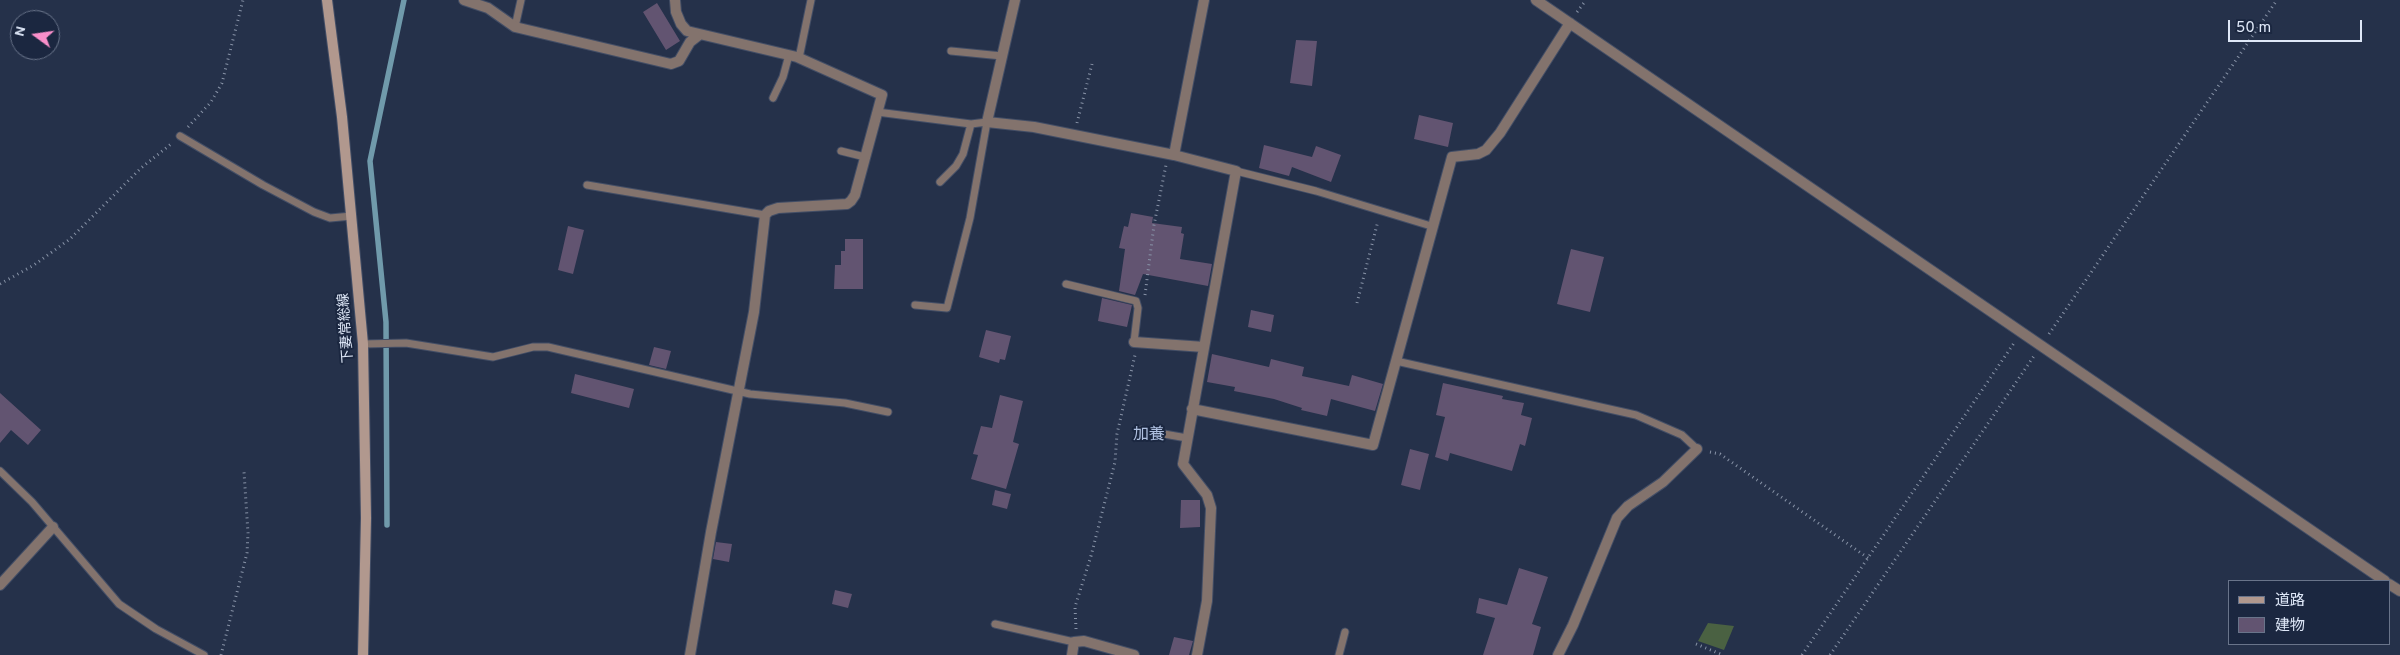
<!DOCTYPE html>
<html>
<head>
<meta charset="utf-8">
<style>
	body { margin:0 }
	#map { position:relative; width:2400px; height:655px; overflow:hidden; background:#25314a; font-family:Overpass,"Noto Sans JP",sans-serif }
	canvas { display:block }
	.legend { position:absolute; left:2228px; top:580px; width:162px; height:65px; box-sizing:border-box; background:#1b2740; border:1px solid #69748a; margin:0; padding:6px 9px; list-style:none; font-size:15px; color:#dfe8f8 }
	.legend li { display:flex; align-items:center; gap:10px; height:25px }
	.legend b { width:25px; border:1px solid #69748a }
	.north { position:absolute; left:10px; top:10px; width:50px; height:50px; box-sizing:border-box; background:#1b2740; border:1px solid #69748a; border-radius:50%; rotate:284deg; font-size:14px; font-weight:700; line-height:20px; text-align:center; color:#dfe8f8 }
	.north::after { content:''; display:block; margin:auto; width:18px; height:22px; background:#f98fca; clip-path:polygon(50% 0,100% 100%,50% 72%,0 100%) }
	.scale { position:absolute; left:2228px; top:20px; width:134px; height:22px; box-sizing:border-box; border:2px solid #dfe8f8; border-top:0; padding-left:6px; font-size:15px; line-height:18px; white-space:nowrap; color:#dfe8f8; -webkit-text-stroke:4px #1b2740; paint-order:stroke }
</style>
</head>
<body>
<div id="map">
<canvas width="2400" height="655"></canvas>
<ul class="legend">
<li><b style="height:6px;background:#b1988e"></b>道路</li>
<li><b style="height:14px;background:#625471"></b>建物</li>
</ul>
<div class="north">N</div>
<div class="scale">50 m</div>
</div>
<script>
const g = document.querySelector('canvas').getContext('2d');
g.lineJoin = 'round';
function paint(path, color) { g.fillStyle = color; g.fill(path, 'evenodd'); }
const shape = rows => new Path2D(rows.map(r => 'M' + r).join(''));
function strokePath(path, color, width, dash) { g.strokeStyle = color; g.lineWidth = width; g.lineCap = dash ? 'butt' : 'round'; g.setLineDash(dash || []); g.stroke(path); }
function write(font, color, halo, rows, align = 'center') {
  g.font = font + ' Overpass,"Noto Sans JP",sans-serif'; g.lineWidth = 4; g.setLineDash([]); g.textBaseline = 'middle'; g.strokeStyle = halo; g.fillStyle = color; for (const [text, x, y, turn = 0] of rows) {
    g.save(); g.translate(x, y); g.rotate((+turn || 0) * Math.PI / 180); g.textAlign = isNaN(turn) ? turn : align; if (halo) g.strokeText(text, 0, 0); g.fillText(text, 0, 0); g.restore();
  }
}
paint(shape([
	[1708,623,1734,626,1724,650,1698,641]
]), '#4a6142');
strokePath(shape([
	[387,525,386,322,370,161,404,0]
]), '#709aab', 5.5);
paint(shape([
	[657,3,680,41,666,50,643,12],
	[1296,40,1317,41,1312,86,1290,83],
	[1419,115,1453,123,1448,147,1414,139],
	[1264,145,1312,157,1316,146,1341,155,1331,182,1292,167,1289,176,1259,168],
	[1131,213,1153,217,1152,223,1182,227,1181,233,1184,234,1180,259,1212,264,1208,286,1143,274,1135,295,1119,291,1125,249,1119,248,1124,226,1128,227],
	[568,226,584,230,573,274,558,270],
	[845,239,863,239,863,289,834,289,835,265,841,265,841,251,845,251],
	[1571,249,1604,257,1590,312,1557,304],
	[1102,298,1132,305,1127,327,1098,321],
	[1251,310,1274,315,1271,332,1248,327],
	[986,330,1011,336,1005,360,1000,359,999,363,979,357],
	[654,347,671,351,666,369,649,365],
	[1212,354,1269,367,1271,359,1304,367,1302,376,1349,386,1352,375,1383,384,1375,411,1331,399,1327,416,1301,410,1302,408,1274,399,1234,391,1235,387,1207,382],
	[575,374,634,389,629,408,571,393],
	[1443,383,1503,396,1502,399,1524,403,1521,415,1532,418,1525,446,1520,444,1512,471,1450,453,1448,461,1435,457,1445,417,1436,415],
	[0,393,41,430,28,445,11,430,0,443],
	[1000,395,1023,401,1013,442,1019,444,1006,489,971,479,978,455,973,454,981,426,992,428],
	[1410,449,1429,454,1420,490,1401,485],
	[995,490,1011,494,1007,509,992,505],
	[1181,500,1200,500,1200,527,1180,528],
	[716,542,732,544,729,562,713,559],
	[1519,568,1548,577,1532,624,1541,627,1533,655,1483,655,1495,618,1476,613,1479,598,1507,605],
	[835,590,852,594,848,608,832,604],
	[1174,637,1193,641,1189,655,1169,655]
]), '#625471');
const lane = shape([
	[515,27,521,0],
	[951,51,1002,56],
	[799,58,811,0],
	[773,98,783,77,789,55],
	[877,112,971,124,987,122,970,218,947,308,915,305],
	[180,136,263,185,314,212,330,218,352,216],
	[841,151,865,157],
	[1236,171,1316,191,1431,226],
	[940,182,956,166,963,154,971,124],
	[587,185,765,215],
	[1066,284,1136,301,1138,308,1134,342],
	[363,344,406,343,493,357,533,347,548,347,750,394,845,403,888,412],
	[1396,361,1636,415,1682,435,1697,449],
	[1141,430,1187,438],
	[0,471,32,502,119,604,156,629,204,655],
	[995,624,1074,642],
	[1339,655,1345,632]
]);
const street = shape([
	[464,0,488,8,515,27,671,64,679,61,690,42,699,35],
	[675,0,676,12,681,24,687,31,797,57,882,95,855,195,851,201,847,204,778,208,769,211,765,215,754,312,711,532,690,655],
	[1015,0,987,122,1034,127,1174,155,1236,171,1183,464,1207,495,1211,508,1207,601,1197,655],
	[1536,0,2385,581],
	[1174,155,1204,0],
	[1134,342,1204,347],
	[1192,409,1373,445,1452,157,1478,154,1486,150,1500,133,1570,23],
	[2389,584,2400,591],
	[0,585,53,527],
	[1072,655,1074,642,1084,641,1134,655],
	[1558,655,1573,625,1617,518,1628,506,1663,482,1697,449]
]);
const secondary = shape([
	[327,0,342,117,363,344,366,518,363,655]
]);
strokePath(lane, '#434e66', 9);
strokePath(street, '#434e66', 12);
strokePath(secondary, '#434e66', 12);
strokePath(shape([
	[1577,12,1586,0],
	[1077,123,1092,64],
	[188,127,211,102,222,83,243,0],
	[0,284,34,265,70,239,141,168,171,144],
	[1145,295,1154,225,1166,165],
	[1357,303,1378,221],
	[2049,334,2277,0],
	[1710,452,1720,454,1868,558],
	[1076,629,1075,607,1091,556,1115,462,1117,434,1135,355],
	[1696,644,1723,655],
	[221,655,247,553,248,533,244,472],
	[1802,655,2014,343],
	[1830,655,2034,356]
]), '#8994a8', 3, [1, 4]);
strokePath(lane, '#83736d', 7);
strokePath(street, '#83736d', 10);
strokePath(secondary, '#b1988e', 10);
write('14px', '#dfe8f8', '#1b2740', [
	["下妻常総線",347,328,-94]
]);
write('16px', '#afc0e0', '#1b2740', [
	["加養",1149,436]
]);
</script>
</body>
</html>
